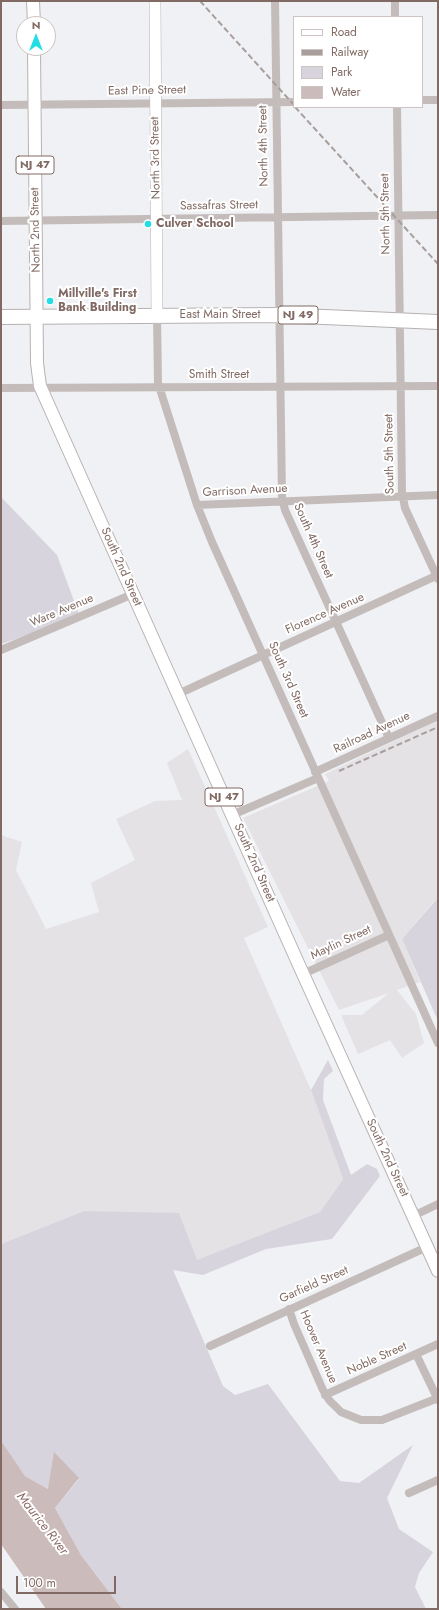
<!DOCTYPE html>
<html>
<head>
<meta charset="utf-8">
<style>
	body { margin:0 }
	#map { position:relative; width:439px; height:1610px; overflow:hidden; background:#f0f1f4; font-family:Jost,sans-serif }
	canvas { display:block }
	.frame { position:absolute; inset:0; border:2px solid #816a63; pointer-events:none }
	.legend { position:absolute; left:293px; top:16px; width:130px; height:92px; box-sizing:border-box; background:#fff; border:1px solid #cdc3c1; margin:0; padding:5px 7px; list-style:none; font-size:12px; color:#816a63 }
	.legend li { display:flex; align-items:center; gap:8px; height:20px }
	.legend b { width:20px; border:1px solid #cdc3c1 }
	.north { position:absolute; left:16px; top:16px; width:40px; height:40px; box-sizing:border-box; background:#fff; border:1px solid #cdc3c1; border-radius:50%; rotate:0deg; font-size:11px; font-weight:700; line-height:16px; text-align:center; color:#816a63 }
	.north::after { content:''; display:block; margin:auto; width:14px; height:18px; background:#21dee3; clip-path:polygon(50% 0,100% 100%,50% 72%,0 100%) }
	.scale { position:absolute; left:16px; top:1576px; width:100px; height:18px; box-sizing:border-box; border:2px solid #816a63; border-top:0; padding-left:5px; font-size:12px; line-height:14px; white-space:nowrap; color:#816a63; -webkit-text-stroke:3px #fff; paint-order:stroke }
</style>
</head>
<body>
<div id="map">
<canvas width="439" height="1610"></canvas>
<div class="frame"></div>
<ul class="legend">
<li><b style="height:5px;background:#fff"></b>Road</li>
<li><b style="height:5px;background:#a89f9c"></b>Railway</li>
<li><b style="height:11px;background:#d8d4de"></b>Park</li>
<li><b style="height:11px;background:#cbbbba"></b>Water</li>
</ul>
<div class="north">N</div>
<div class="scale">100 m</div>
</div>
<script>
const g = document.querySelector('canvas').getContext('2d');
g.lineJoin = 'round';
function paint(path, color) { g.fillStyle = color; g.fill(path, 'evenodd'); }
const shape = rows => new Path2D(rows.map(r => 'M' + r).join(''));
function strokePath(path, color, width, dash) { g.strokeStyle = color; g.lineWidth = width; g.lineCap = dash ? 'butt' : 'round'; g.setLineDash(dash || []); g.stroke(path); }
function write(font, color, halo, rows, align = 'center') {
  g.font = font + ' Jost,sans-serif'; g.lineWidth = 4; g.setLineDash([]); g.textBaseline = 'middle'; g.strokeStyle = halo; g.fillStyle = color; for (const [text, x, y, turn = 0] of rows) {
    g.save(); g.translate(x, y); g.rotate((+turn || 0) * Math.PI / 180); g.textAlign = isNaN(turn) ? turn : align; if (halo) g.strokeText(text, 0, 0); g.fillText(text, 0, 0); g.restore();
  }
}
paint(shape([
	[438,720,438,899,434,901,402,939,420,982,397,990,416,1014,424,1043,402,1058,390,1040,358,1054,341,1015,362,1015,389,993,339,1010,243,818,329,781,325,774],
	[188,749,268,927,244,938,311,1090,343,1179,320,1212,197,1261,84,1211,1,1244,1,835,22,842,16,870,46,929,99,912,91,883,135,860,116,819,155,801,182,800,167,763]
]), '#e4e2e5');
paint(shape([
	[1,497,57,555,80,617,1,644],
	[438,899,438,1021,402,939,435,901],
	[328,1060,333,1071,324,1079,323,1100,351,1175,367,1164,377,1169,380,1176,332,1239,266,1249,203,1275,173,1270,223,1386,235,1395,268,1384,340,1481,359,1483,413,1445,387,1498,399,1529,433,1552,419,1573,415,1587,426,1609,122,1609,81,1555,55,1508,79,1479,48,1489,25,1476,1,1443,1,1244,84,1211,179,1213,197,1260,320,1212,343,1179,311,1090]
]), '#d8d4de');
paint(shape([
	[1,1441,25,1476,48,1489,54,1452,79,1478,55,1508,81,1555,122,1609,46,1609,1,1544]
]), '#cbbbba');
const secondary = shape([
	[155,1,157,316]
]);
const primary = shape([
	[33,1,34,24],
	[34,48,37,363,40,386,303,974,438,1271]
]);
const highway = shape([
	[1,317,279,315,438,322]
]);
strokePath(secondary, '#b9b1af', 12);
strokePath(primary, '#b8b2b0', 14);
strokePath(highway, '#b7b1b0', 16);
strokePath(shape([
	[275,1,282,498,285,510,389,738],
	[395,1,395,17],
	[422,100,438,100],
	[1,105,294,102],
	[397,107,402,492,405,508,438,579],
	[1,221,438,215],
	[157,316,158,383,197,505,212,542,438,1043],
	[1,388,438,386],
	[197,505,438,495],
	[1,650,133,594],
	[178,694,438,575],
	[315,772,438,716],
	[232,815,318,778],
	[303,974,389,935],
	[413,1216,438,1204],
	[289,1309,294,1324,323,1390,329,1400,341,1412,361,1420,382,1420,438,1398],
	[210,1346,427,1247],
	[416,1354,438,1400],
	[325,1395,438,1344],
	[409,1493,438,1480],
	[1,1592,15,1609]
]), '#c3bcba', 8);
strokePath(secondary, '#fff', 11);
strokePath(primary, '#fff', 12);
strokePath(highway, '#fff', 14);
strokePath(shape([
	[200,1,294,105],
	[295,107,438,264],
	[339,771,438,727]
]), '#a89f9c', 2, [6, 3]);
for (const [x, y, r, color] of [
	[148,224,4,"#21dee3"],
	[50,301,4,"#21dee3"]
]) { const dot = new Path2D(); dot.arc(x, y, r, 0, 2 * Math.PI); g.fillStyle = color; g.fill(dot); strokePath(dot, '#fff', 1.5); }
for (const [x, y, w] of [
	[35,165,38],
	[298,315,40],
	[224,797,38]
]) { const box = new Path2D(); box.roundRect(x - w / 2, y - 9, w, 18, 3); g.fillStyle = '#fff'; g.fill(box); strokePath(box, '#816a63', 1); }
write('bold 11px', '#816a63', null, [
	["NJ 47",35,165],
	["NJ 49",298,315],
	["NJ 47",224,797]
]);
write('12px', '#816a63', '#fff', [
	["East Pine Street",147,91,-1],
	["North 4th Street",264,146,-91],
	["North 3rd Street",156,158,-91],
	["Sassafras Street",219,206,-1],
	["North 5th Street",386,214,-91],
	["North 2nd Street",36,230,-91],
	["East Main Street",220,315],
	["Smith Street",219,375],
	["South 5th Street",390,454,-91],
	["Garrison Avenue",245,491,-3],
	["South 4th Street",313,541,66],
	["South 2nd Street",121,567,66],
	["Ware Avenue",62,611,-23],
	["Florence Avenue",325,614,-24],
	["South 3rd Street",288,680,66],
	["Railroad Avenue",372,733,-25],
	["South 2nd Street",254,863,66],
	["Maylin Street",341,943,-25],
	["South 2nd Street",387,1158,65],
	["Garfield Street",314,1285,-24],
	["Hoover Avenue",318,1347,67],
	["Noble Street",377,1359,-24]
]);
write('bold 12px', '#816a63', '#fff', [
	["Culver School",156,224],
	["Millville's First",58,294],
	["Bank Building",58,308]
], 'left');
write('italic 13px', '#8c6a68', '#fff', [
	["Maurice River",42,1524,52]
]);
</script>
</body>
</html>
